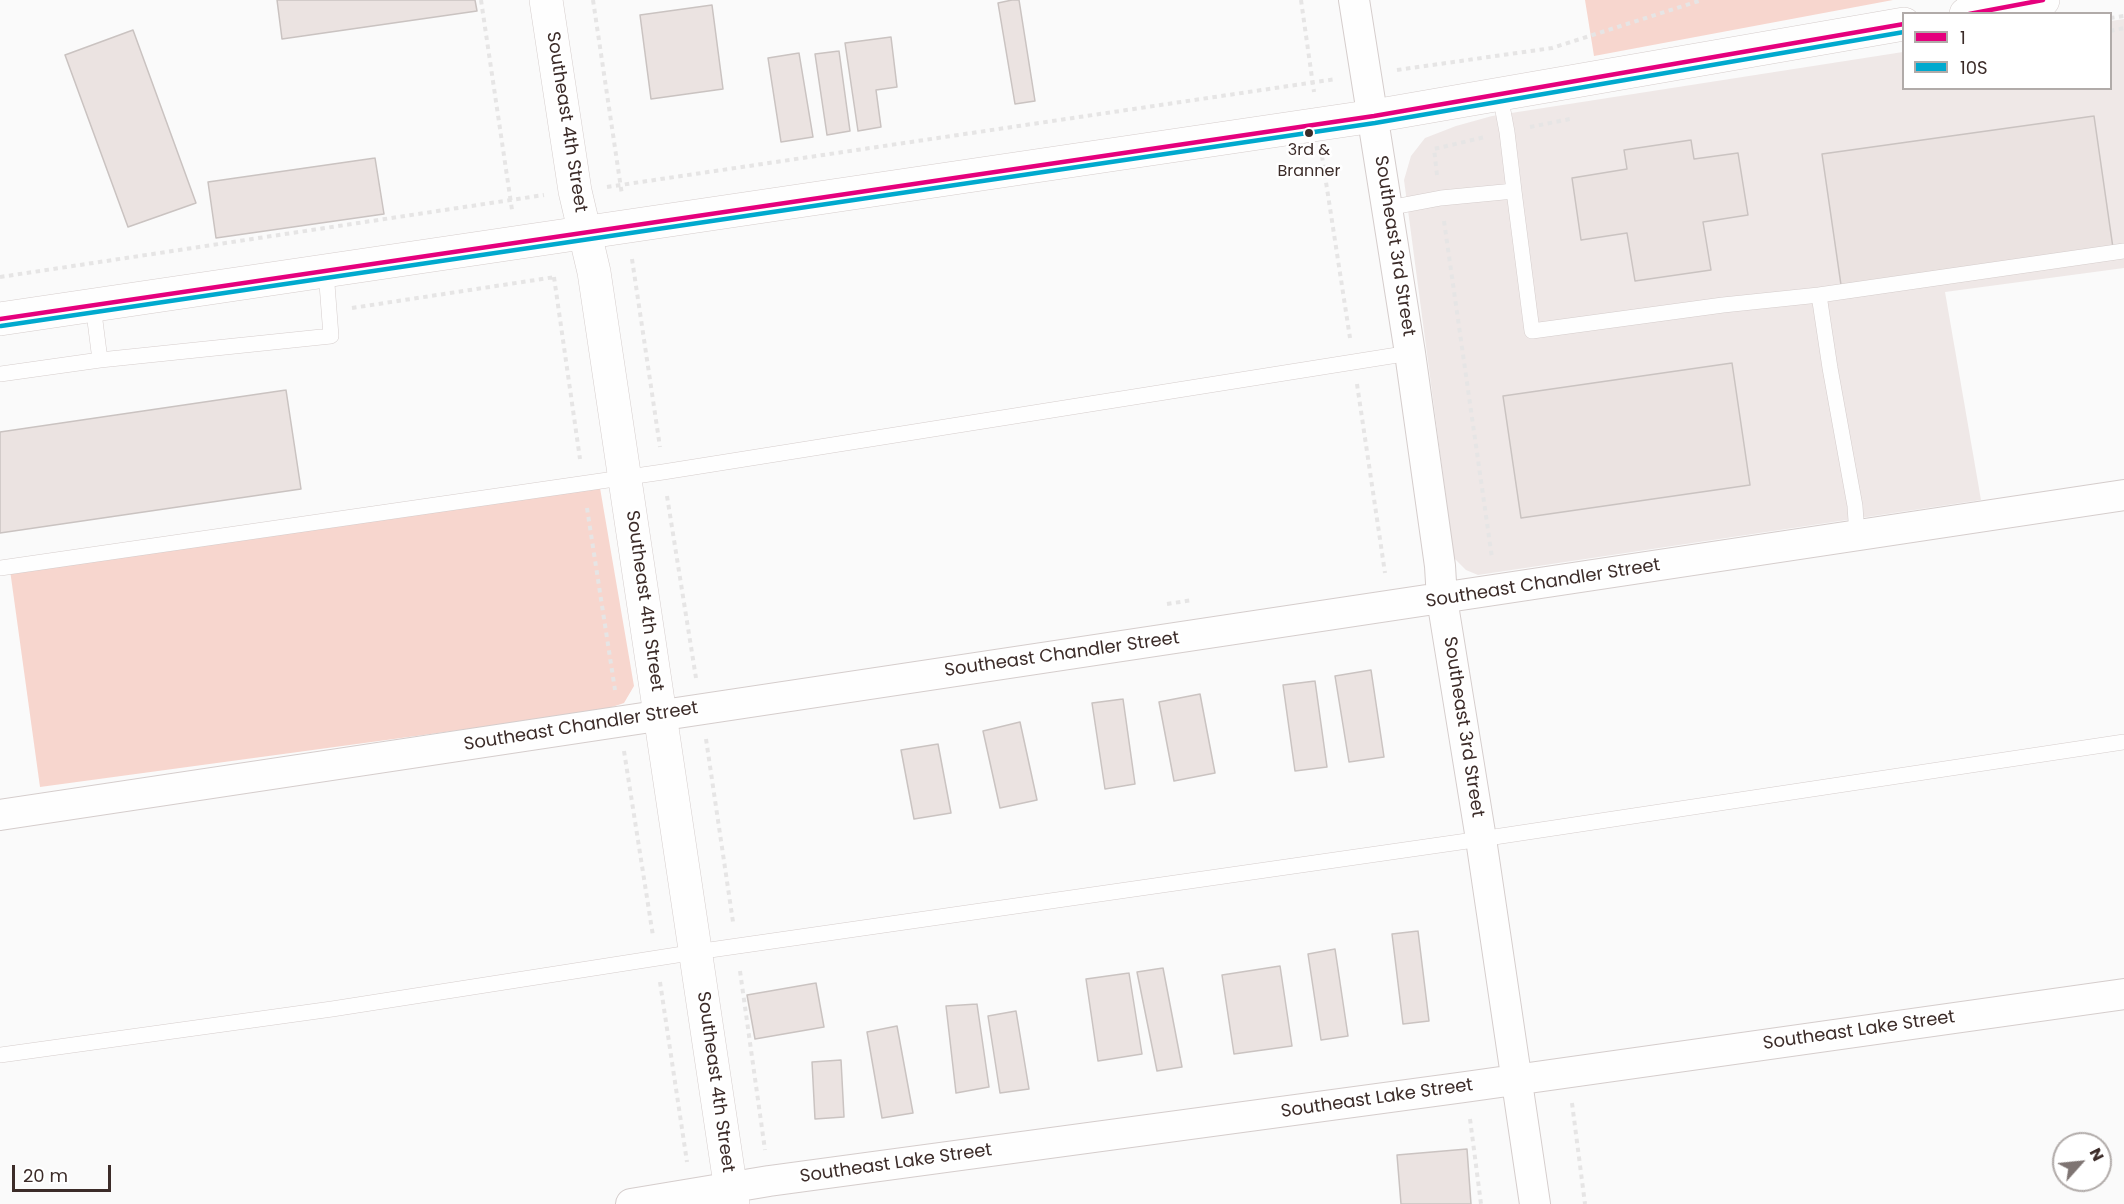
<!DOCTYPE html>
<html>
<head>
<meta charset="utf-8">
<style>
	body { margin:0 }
	#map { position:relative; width:2124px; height:1204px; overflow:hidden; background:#fafafa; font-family:Poppins,sans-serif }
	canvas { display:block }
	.legend { position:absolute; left:1902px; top:12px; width:210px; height:78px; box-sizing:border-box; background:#fff; border:2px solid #b1aba9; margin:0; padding:8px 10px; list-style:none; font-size:18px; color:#3c2c29 }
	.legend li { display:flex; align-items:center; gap:12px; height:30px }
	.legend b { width:30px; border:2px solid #b1aba9 }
	.north { position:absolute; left:2052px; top:1132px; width:60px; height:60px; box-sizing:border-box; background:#fff; border:2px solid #b1aba9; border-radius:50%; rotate:63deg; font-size:16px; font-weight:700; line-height:24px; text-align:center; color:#3c2c29 }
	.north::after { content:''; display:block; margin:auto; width:21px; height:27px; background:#7e7472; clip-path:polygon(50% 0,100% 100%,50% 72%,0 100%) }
	.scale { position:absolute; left:12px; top:1165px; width:99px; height:27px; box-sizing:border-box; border:3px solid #3c2c29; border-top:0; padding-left:8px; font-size:18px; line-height:21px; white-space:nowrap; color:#3c2c29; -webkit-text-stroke:4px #fff; paint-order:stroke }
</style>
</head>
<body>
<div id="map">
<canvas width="2124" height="1204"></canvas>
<ul class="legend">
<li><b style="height:8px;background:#e5007d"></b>1</li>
<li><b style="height:8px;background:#00a9ce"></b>10S</li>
</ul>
<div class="north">N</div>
<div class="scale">20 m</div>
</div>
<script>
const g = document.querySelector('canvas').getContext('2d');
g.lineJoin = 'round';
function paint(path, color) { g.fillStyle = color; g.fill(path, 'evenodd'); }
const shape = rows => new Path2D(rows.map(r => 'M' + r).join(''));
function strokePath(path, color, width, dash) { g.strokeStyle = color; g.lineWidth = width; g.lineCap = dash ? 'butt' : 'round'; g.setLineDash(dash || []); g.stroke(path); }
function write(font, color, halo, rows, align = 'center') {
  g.font = font + ' Poppins,sans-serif'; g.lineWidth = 5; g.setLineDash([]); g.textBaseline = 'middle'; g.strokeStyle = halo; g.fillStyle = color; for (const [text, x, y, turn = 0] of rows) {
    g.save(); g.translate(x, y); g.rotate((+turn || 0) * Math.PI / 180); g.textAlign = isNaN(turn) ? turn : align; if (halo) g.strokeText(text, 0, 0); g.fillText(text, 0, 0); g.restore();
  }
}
paint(shape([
	[2124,19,2124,268,1945,292,1981,500,1478,575,1466,570,1454,558,1404,180,1411,156,1425,138,1456,126,1492,116,1903,52,1904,88,2110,88,2111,21]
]), '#efe8e7');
paint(shape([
	[1585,0,1893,0,1594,56],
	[600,488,634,686,624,703,600,711,40,787,10,570]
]), '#f7d6ce');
const building = shape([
	[277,0,475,0,477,11,282,39,277,0],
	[1012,0,1019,0,1035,101,1015,104,998,3,1012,0],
	[712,5,723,89,651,99,640,15,712,5],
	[133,30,196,203,128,227,65,55,133,30],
	[891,37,897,87,876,90,881,127,858,131,845,43,891,37],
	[839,51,850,131,827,135,815,54,839,51],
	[799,53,813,137,781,142,768,58,799,53],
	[2094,116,2113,248,1841,285,1822,154,2094,116],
	[1691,140,1694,159,1738,153,1748,215,1703,222,1711,270,1635,281,1627,233,1581,240,1572,178,1627,169,1624,150,1691,140],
	[375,158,384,214,216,238,208,182,375,158],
	[1732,363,1750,485,1521,518,1503,396,1732,363],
	[286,390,301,489,0,533,0,432,286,390],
	[1371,670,1384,757,1349,762,1335,676,1371,670],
	[1315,681,1327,767,1295,771,1283,685,1315,681],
	[1200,694,1215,773,1174,781,1159,702,1200,694],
	[1123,699,1135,784,1105,789,1092,703,1123,699],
	[1020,722,1037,800,1000,808,983,731,1020,722],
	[938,744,951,813,914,819,901,750,938,744],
	[1418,931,1429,1021,1403,1024,1392,934,1418,931],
	[1335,949,1348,1036,1321,1040,1308,954,1335,949],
	[1280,966,1292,1046,1234,1054,1222,975,1280,966],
	[1163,968,1182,1067,1157,1071,1137,972,1163,968],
	[1129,973,1142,1054,1098,1061,1086,979,1129,973],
	[816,983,824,1027,755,1039,747,995,816,983],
	[977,1004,989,1087,956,1093,946,1006,977,1004],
	[1016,1011,1029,1089,1000,1093,988,1016,1016,1011],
	[897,1026,913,1113,882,1118,867,1032,897,1026],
	[841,1060,844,1117,815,1119,812,1062,841,1060],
	[1467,1149,1471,1204,1401,1204,1397,1155,1467,1149]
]);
paint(building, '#ebe3e1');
strokePath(building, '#cac3c1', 1.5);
const service = shape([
	[1500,95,1507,132,1514,191],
	[1388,208,1441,198,1514,191,1532,331,1723,305,1819,295,1830,368,1855,506,1857,536],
	[1819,295,2124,251],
	[100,360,331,336,326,271],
	[0,374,100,360,93,305],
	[0,568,663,472,1410,353],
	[0,1055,332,1009,696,952,1481,839,2124,742]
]);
const minor = shape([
	[1354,0,1410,353,1440,566,1442,599,1481,839,1535,1204],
	[0,815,2124,495],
	[631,1204,769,1181,1465,1087,2124,994]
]);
const tertiary = shape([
	[546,0,575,191,594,272,733,1204]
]);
const secondary = shape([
	[1966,14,2043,0],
	[0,319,1374,116,1904,24]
]);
strokePath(service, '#d5cdcc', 16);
strokePath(minor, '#d5cdcc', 32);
strokePath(tertiary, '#d5cdcc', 34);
strokePath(secondary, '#d5cdcc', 34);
strokePath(shape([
	[481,0,512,210],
	[593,0,622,195],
	[1301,0,1314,92],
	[2110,18,2124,16],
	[2110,31,2124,28],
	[1397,70,1552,48,1702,0],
	[1530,127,1570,119],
	[1322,156,1350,338],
	[1437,175,1434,149,1485,137],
	[607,187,1336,79],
	[1444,221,1492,558],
	[632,259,660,447],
	[0,277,544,195],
	[554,277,580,459],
	[352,308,555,277],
	[1357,384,1385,573],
	[667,496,696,678],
	[587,508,615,690],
	[1167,604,1193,600],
	[706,739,733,922],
	[624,751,653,936],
	[740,971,765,1150],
	[660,982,687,1162],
	[1572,1103,1585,1204],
	[1470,1119,1481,1204]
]), '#e6e5e5', 4, [4.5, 4.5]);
strokePath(service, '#fefefe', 15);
strokePath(minor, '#fefefe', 30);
strokePath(tertiary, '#fefefe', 33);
strokePath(secondary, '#fefefe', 33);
strokePath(shape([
	[1969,14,2043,0],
	[0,319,1374,116,1904,24]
]), '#e5007d', 4.5);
strokePath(shape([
	[1,326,1375,123,1904,32]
]), '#00a9ce', 4.5);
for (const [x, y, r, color] of [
	[1309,133,5,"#3c2c29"]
]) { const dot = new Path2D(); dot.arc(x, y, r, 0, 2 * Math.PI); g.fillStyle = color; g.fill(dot); strokePath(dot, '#fff', 2); }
write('16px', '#3c2c29', '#fff', [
	["3rd &",1309,151],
	["Branner",1309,172]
]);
write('18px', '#3c2c29', '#fff', [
	["Southeast 4th Street",566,122,81],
	["Southeast 3rd Street",1394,246,81],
	["Southeast Chandler Street",1543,584,-9],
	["Southeast 4th Street",644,601,82],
	["Southeast Chandler Street",1062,655,-8],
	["Southeast Chandler Street",581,727,-9],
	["Southeast 3rd Street",1463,727,81],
	["Southeast Lake Street",1859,1031,-8],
	["Southeast 4th Street",715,1082,82],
	["Southeast Lake Street",1377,1099,-8],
	["Southeast Lake Street",896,1164,-8]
]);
</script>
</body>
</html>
